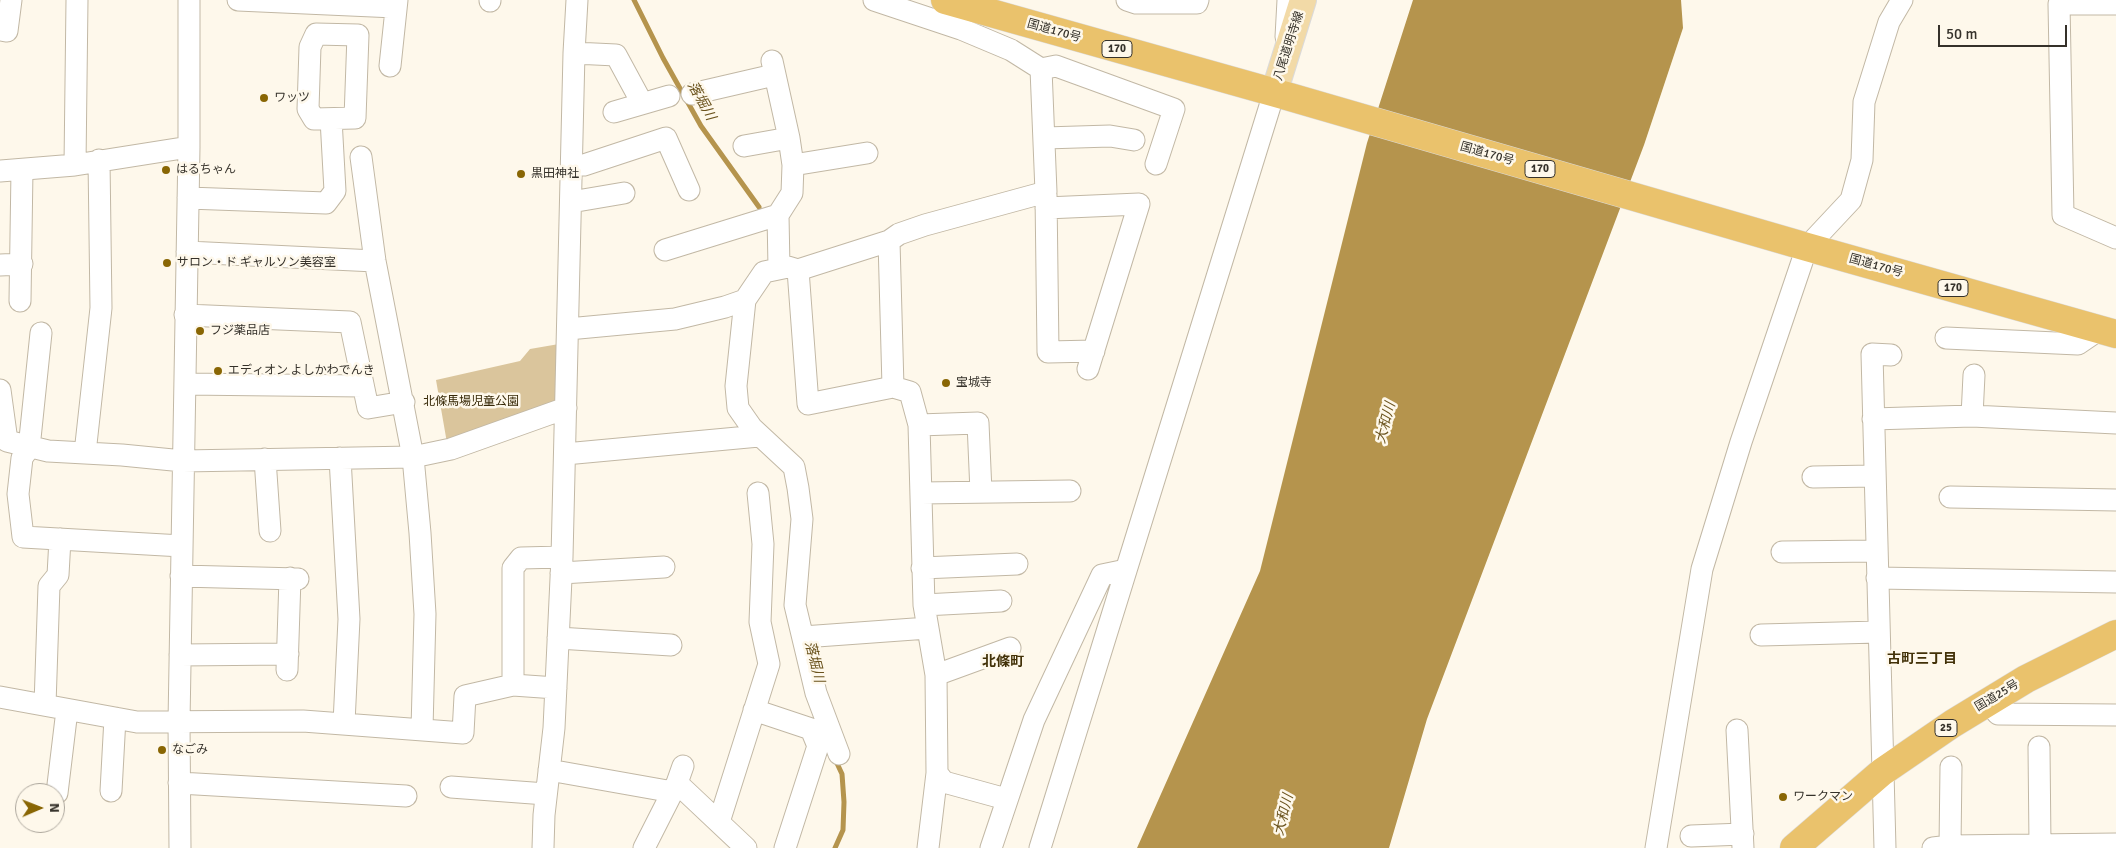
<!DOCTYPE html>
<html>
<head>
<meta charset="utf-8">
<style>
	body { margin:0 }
	#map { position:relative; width:2116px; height:848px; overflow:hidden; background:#fef8eb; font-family:Signika,sans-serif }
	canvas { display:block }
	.north { position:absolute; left:15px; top:783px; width:50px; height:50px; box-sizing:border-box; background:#fef8eb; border:1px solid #aea89e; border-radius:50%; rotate:89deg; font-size:14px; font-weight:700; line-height:20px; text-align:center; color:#35312a }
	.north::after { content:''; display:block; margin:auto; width:18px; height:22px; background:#896604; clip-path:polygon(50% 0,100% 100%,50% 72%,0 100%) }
	.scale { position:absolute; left:1938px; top:25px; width:129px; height:22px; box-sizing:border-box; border:2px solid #35312a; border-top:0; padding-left:6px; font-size:15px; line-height:18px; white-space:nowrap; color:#35312a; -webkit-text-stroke:4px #fef8eb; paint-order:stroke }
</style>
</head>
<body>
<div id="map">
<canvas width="2116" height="848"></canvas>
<div class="north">N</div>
<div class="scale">50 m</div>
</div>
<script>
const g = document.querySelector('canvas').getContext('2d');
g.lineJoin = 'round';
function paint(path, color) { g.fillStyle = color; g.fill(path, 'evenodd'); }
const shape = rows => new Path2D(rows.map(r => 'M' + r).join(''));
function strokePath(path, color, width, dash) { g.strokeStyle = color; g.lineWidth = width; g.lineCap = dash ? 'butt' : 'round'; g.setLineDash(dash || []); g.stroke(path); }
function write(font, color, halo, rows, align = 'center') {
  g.font = font + ' Signika,"Noto Sans JP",sans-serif'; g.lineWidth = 5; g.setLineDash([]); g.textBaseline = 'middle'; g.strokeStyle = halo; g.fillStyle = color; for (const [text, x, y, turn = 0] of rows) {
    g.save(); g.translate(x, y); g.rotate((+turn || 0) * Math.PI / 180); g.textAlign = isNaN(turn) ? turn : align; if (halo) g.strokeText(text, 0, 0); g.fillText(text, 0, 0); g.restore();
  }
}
paint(shape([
	[559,344,559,402,447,443,436,380,520,361,530,349]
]), '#dac59c');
paint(shape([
	[1413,0,1681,0,1683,28,1644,145,1427,719,1389,848,1137,848,1260,571,1367,143]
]), '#b5944d');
strokePath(shape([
	[634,0,663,58,701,126,759,207],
	[835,848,843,830,844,802,842,774,835,759]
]), '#b5944d', 5);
const minor = shape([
	[238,0,395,7],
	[1127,0,1136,3,1197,3,1198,0],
	[490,1,490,0],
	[2116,4,2059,4,2063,215,2116,238],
	[0,30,7,31,11,0],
	[316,34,358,35,355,118,314,119,308,109,310,47,316,34],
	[1286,37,1288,0],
	[574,53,616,55,642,103],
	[772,61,789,138,793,165,792,193,778,215,779,268],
	[390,66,397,0],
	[1041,69,1056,66,1174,109,1156,164],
	[692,94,774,75],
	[614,112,669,96],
	[1045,138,1110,136,1134,140],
	[744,146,789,138],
	[361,157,375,261,413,457,420,533,425,614,422,729],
	[572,164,584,165,666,138,689,190],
	[75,165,77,0],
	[793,165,867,153],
	[0,171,75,165,189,147],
	[1046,195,1048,352,1094,351],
	[188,198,326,203,335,191,331,119],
	[571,202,624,193],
	[1046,208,1139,204,1088,369],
	[889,241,893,387,910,392,919,425,924,605,936,675,937,773,944,782,1006,799],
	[665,250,778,215],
	[187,252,375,261],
	[0,265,22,264],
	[798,270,808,404,893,387],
	[20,301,22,170],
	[185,315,350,322,368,408,404,402],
	[568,329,675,319,725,307,745,300],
	[41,333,29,448,22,458,18,494,23,537,182,546],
	[1946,338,2078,344,2100,329],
	[185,384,363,386],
	[0,390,7,441,48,451,122,455,183,461,413,457,451,449,566,408],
	[1972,416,1974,375],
	[1873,419,1972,416,2116,423],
	[919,425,978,423,981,492],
	[85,453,101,308,99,160],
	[565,454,759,436],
	[340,458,349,619,344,723],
	[265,459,270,531],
	[1813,477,1874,476],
	[921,493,1070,491],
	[1950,497,2116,500],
	[1782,552,1876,551],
	[922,568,1017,564],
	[561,573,664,567],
	[181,576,298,579],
	[1877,578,2116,582],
	[924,605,1001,601],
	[1761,635,1878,632],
	[803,637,928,628],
	[558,638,671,645],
	[180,655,288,654],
	[287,670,290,578],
	[936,675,1010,648],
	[513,685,513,568,521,558,562,557],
	[0,697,137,722,303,721,463,733,465,696,513,685,556,688],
	[1987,702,1998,714,2116,715],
	[45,705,49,586,58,575,60,539],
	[754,710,811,729,818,746,785,848],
	[1737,730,1743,848],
	[2039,747,2040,845],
	[839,754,816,693,795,605,802,519,798,488,794,467,752,428,738,408,736,386,745,300,764,272,788,267,798,270,889,241,899,234,925,225,1046,192,1041,69,1011,50,961,29,874,0],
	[549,770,673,792],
	[179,783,406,796],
	[677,783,746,848],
	[451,787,546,794],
	[111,791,115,718],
	[57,793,67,710],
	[719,822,769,664,760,622,763,544,758,493],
	[1691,836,1743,834],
	[1950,846,1951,767],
	[180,848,179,722,189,147,189,0],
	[543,848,544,815,554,728,562,557,574,53,577,0],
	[644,848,677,783,683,766],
	[928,848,937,773],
	[991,848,1034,720,1102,575,1126,570],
	[1040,848,1274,93],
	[1656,848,1702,569,1741,442,1807,247,1851,200,1862,160,1864,102,1889,22,1902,0],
	[1885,848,1872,354,1891,355],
	[1933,848,1950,846,2116,844]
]);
const major = shape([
	[1274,93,1303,0]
]);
const highway = shape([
	[945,0,1290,97,1807,247,2116,334],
	[1794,848,1882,772,1952,724,2026,679,2116,634]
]);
strokePath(minor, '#c2b8a5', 23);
strokePath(major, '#dbdad9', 28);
strokePath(highway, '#dbdad9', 29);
strokePath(minor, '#fff', 21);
strokePath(major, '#f2daa7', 26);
strokePath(highway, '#eac26c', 28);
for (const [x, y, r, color] of [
	[264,98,5,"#896604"],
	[166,170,5,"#896604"],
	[521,174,5,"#896604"],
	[167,263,5,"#896604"],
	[200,331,5,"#896604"],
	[218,371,5,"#896604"],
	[946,383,5,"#896604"],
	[162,750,5,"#896604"],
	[1783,797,5,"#896604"]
]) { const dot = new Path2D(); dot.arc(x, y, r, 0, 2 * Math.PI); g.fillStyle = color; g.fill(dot); strokePath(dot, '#fef8eb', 2); }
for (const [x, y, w] of [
	[1117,49,30],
	[1540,169,30],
	[1953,288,30],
	[1946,728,22]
]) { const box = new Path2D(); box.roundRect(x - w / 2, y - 8.5, w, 17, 4); g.fillStyle = '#fef8eb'; g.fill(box); strokePath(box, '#35312a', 1); }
write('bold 11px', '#35312a', null, [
	["170",1117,49],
	["170",1540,169],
	["170",1953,288],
	["25",1946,728]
]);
write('12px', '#35312a', '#fef8eb', [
	["国道170号",1054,31,16],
	["八尾道明寺線",1289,46,-72],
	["国道170号",1487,154,16],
	["国道170号",1876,266,16],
	["国道25号",1997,696,-31]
]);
write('12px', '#35312a', '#fef8eb', [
	["ワッツ",274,98],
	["はるちゃん",176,170],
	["黒田神社",531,174],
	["サロン・ド ギャルソン美容室",177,263],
	["フジ薬品店",210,331],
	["エディオン よしかわでんき",228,371],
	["宝城寺",956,383],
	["なごみ",172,750],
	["ワークマン",1793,797]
], 'left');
write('12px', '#362807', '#fef8eb', [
	["北條馬場児童公園",471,402]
]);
write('italic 14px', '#6a521c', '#fef8eb', [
	["落堀川",701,101,61],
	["大和川",1386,423,-75],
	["落堀川",814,662,76],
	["大和川",1284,815,-76]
]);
write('bold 14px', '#423108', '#fef8eb', [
	["古町三丁目",1922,659],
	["北條町",1003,662]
]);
</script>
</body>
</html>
